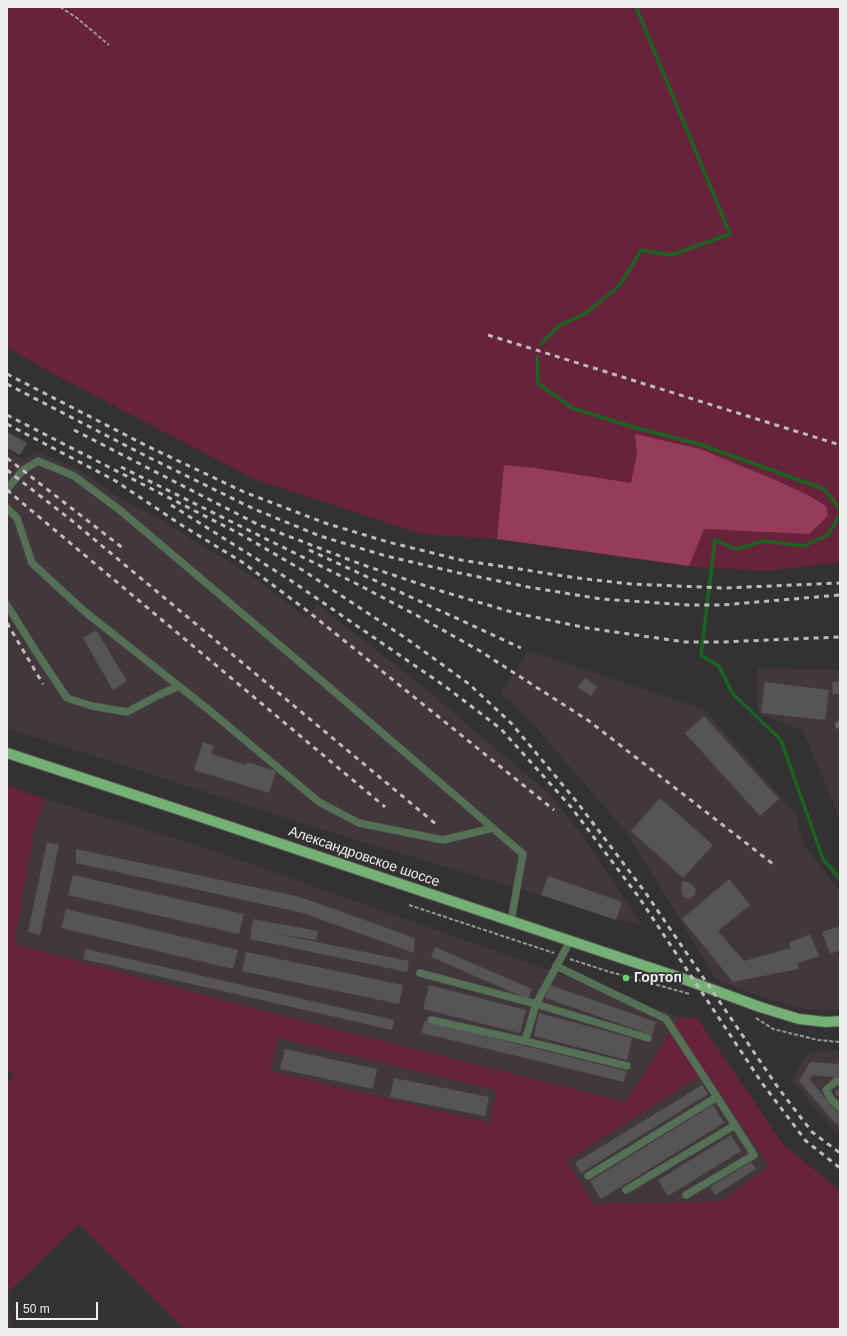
<!DOCTYPE html>
<html>
<head>
<meta charset="utf-8">
<style>
	body { margin:0 }
	#map { position:relative; width:847px; height:1336px; overflow:hidden; background:#343132; font-family:Arial,sans-serif }
	canvas { display:block }
	.frame { position:absolute; inset:0; border:8px solid #efeded; pointer-events:none }
	.scale { position:absolute; left:16px; top:1302px; width:82px; height:18px; box-sizing:border-box; border:2px solid #efeded; border-top:0; padding-left:5px; font-size:12px; line-height:14px; white-space:nowrap; color:#efeded; -webkit-text-stroke:3px #343132; paint-order:stroke }
</style>
</head>
<body>
<div id="map">
<canvas width="847" height="1336"></canvas>
<div class="frame"></div>
<div class="scale">50 m</div>
</div>
<script>
const g = document.querySelector('canvas').getContext('2d');
g.lineJoin = 'round';
function paint(path, color) { g.fillStyle = color; g.fill(path, 'evenodd'); }
const shape = rows => new Path2D(rows.map(r => 'M' + r).join(''));
function strokePath(path, color, width, dash) { g.strokeStyle = color; g.lineWidth = width; g.lineCap = dash ? 'butt' : 'round'; g.setLineDash(dash || []); g.stroke(path); }
function write(font, color, halo, rows, align = 'center') {
  g.font = font + ' Arial,sans-serif'; g.lineWidth = 3.5; g.setLineDash([]); g.textBaseline = 'middle'; g.strokeStyle = halo; g.fillStyle = color; for (const [text, x, y, turn = 0] of rows) {
    g.save(); g.translate(x, y); g.rotate((+turn || 0) * Math.PI / 180); g.textAlign = isNaN(turn) ? turn : align; if (halo) g.strokeText(text, 0, 0); g.fillText(text, 0, 0); g.restore();
  }
}
paint(shape([
	[7,451,23,459,36,451,80,470,119,498,161,520,256,579,306,618,317,604,422,686,551,796,583,837,642,926,327,831,7,728],
	[528,651,705,710,796,815,804,846,840,891,840,1009,831,1011,800,1008,753,994,716,979,628,834,533,724,501,693],
	[758,668,840,670,840,819,803,730,758,714],
	[45,799,203,847,680,1017,627,1102,279,1015,14,944,34,832],
	[277,1038,498,1090,490,1123,270,1071],
	[840,1050,840,1133,831,1127,792,1080,808,1053],
	[706,1072,770,1166,722,1201,594,1204,566,1161],
	[7,1286,8,1292,12,1329,7,1329]
]), '#42383b');
paint(shape([
	[7,7,840,7,840,562,766,571,688,566,497,539,422,534,254,479,50,372,7,347],
	[7,785,45,799,34,832,14,944,279,1015,626,1102,680,1017,697,1018,783,1144,840,1191,840,1329,184,1329,79,1224,8,1292,7,1286,7,1082,14,1076,7,1070],
	[278,1038,497,1090,490,1123,270,1071],
	[706,1072,769,1166,722,1201,594,1204,566,1161]
]), '#67233b');
paint(shape([
	[635,434,700,449,773,479,808,495,826,506,828,516,809,534,704,529,689,566,497,539,504,465,535,468,631,483,637,453]
]), '#953c5a');
strokePath(shape([
	[541,344,558,326,586,313,620,285,641,250,671,255,730,234,636,7],
	[537,357,538,383,572,408,633,427,699,444,824,489,840,509],
	[840,514,828,535,804,546,763,541,736,549,715,540,701,655,719,666,732,693,781,740,823,859,840,879]
]), '#1b6420', 3.5);
paint(shape([
	[7,432,27,443,20,455,7,448],
	[96,630,127,681,113,690,83,638],
	[585,678,597,687,591,696,578,687],
	[840,681,840,694,833,694,832,682],
	[765,682,829,690,825,720,761,713],
	[704,716,779,799,760,816,685,733],
	[203,742,214,746,211,754,246,765,247,762,276,771,269,793,194,770],
	[660,798,713,845,683,878,631,831],
	[47,842,59,845,40,935,28,932],
	[76,849,300,897,415,938,414,953,303,913,76,863],
	[73,875,244,914,239,934,68,895],
	[548,876,622,902,616,920,541,895],
	[729,879,750,905,718,931,744,961,791,948,789,943,810,934,819,956,798,963,799,969,733,982,682,919],
	[686,881,694,886,696,890,695,895,689,899,684,897,681,892,682,882],
	[66,909,238,950,233,969,61,928],
	[253,919,318,931,316,940,273,933,409,961,407,972,250,939],
	[840,926,840,950,830,954,822,932],
	[435,947,532,989,528,999,431,957],
	[86,949,394,1020,392,1030,83,959],
	[246,952,403,985,399,1004,242,971],
	[429,985,526,1010,520,1033,423,1009],
	[550,985,656,1022,652,1035,545,998],
	[539,1013,632,1038,627,1060,534,1036],
	[424,1021,626,1071,624,1082,422,1033],
	[285,1049,377,1069,373,1089,280,1069],
	[810,1062,840,1064,840,1078,813,1075,809,1079,840,1115,840,1126,834,1122,799,1081],
	[394,1078,489,1097,485,1116,390,1097],
	[702,1085,708,1094,581,1173,575,1163],
	[840,1087,840,1098,835,1093],
	[713,1105,724,1123,601,1199,590,1181],
	[731,1135,741,1151,668,1196,658,1180],
	[751,1162,756,1169,715,1195,710,1187]
]), '#575455');
const service = shape([
	[7,489,23,470,38,461,74,476,121,511,316,676,523,854,511,921],
	[7,508,17,518,32,563,84,611,209,710,319,802,359,823,443,840,493,828],
	[7,605,37,653,67,698,92,706,127,712,159,695,179,686],
	[839,725,840,725],
	[570,941,536,1004,525,1041,627,1066],
	[556,966,666,1019,717,1097,588,1176],
	[420,973,536,1004,648,1038],
	[431,1020,525,1041],
	[840,1082,836,1081,826,1090,831,1099,840,1108],
	[626,1190,735,1125,717,1097],
	[686,1195,754,1155,735,1125]
]);
const primary = shape([
	[7,753,189,813,681,978,760,1007,799,1019,826,1022,840,1021]
]);
strokePath(service, '#524f50', 8);
strokePath(primary, '#524f50', 12);
strokePath(shape([
	[60,7,77,18,109,45],
	[409,905,554,953],
	[570,959,610,972,690,994],
	[756,1018,773,1029,818,1040,840,1042]
]), '#989696', 2, [4, 2]);
strokePath(service, '#557155', 7);
strokePath(primary, '#75b075', 10);
strokePath(shape([
	[488,335,840,445],
	[7,374,149,447,244,492,325,523,388,542,461,560,577,578,631,584,724,588,840,583],
	[7,384,146,456,254,509,320,536,386,556,459,573,528,587,601,599,689,605,722,605,840,595],
	[7,415,242,535,304,571,407,639,469,684,511,723,577,802,645,892,779,1089,812,1132,840,1153],
	[7,424,114,480,183,526,242,562,310,613,554,810],
	[74,430,257,524,363,565,441,591,515,613,587,628,685,642,721,642,840,637],
	[7,458,124,549],
	[121,467,355,583,416,615,480,651,589,721,773,864],
	[7,470,71,520,437,825],
	[7,490,385,807],
	[171,505,290,580,446,687,501,729,571,807,638,896,762,1083,806,1141,840,1168],
	[309,550,521,648],
	[7,623,43,684]
]), '#bdbbbb', 3, [5, 5]);
for (const [x, y, r, color] of [
	[626,978,4,"#64d468"]
]) { const dot = new Path2D(); dot.arc(x, y, r, 0, 2 * Math.PI); g.fillStyle = color; g.fill(dot); strokePath(dot, '#343132', 1.5); }
write('14px', '#efeded', '#343132', [
	["Александровское шоссе",364,857,19]
]);
write('bold 14px', '#efeded', '#343132', [
	["Гортоп",634,978]
], 'left');
</script>
</body>
</html>
